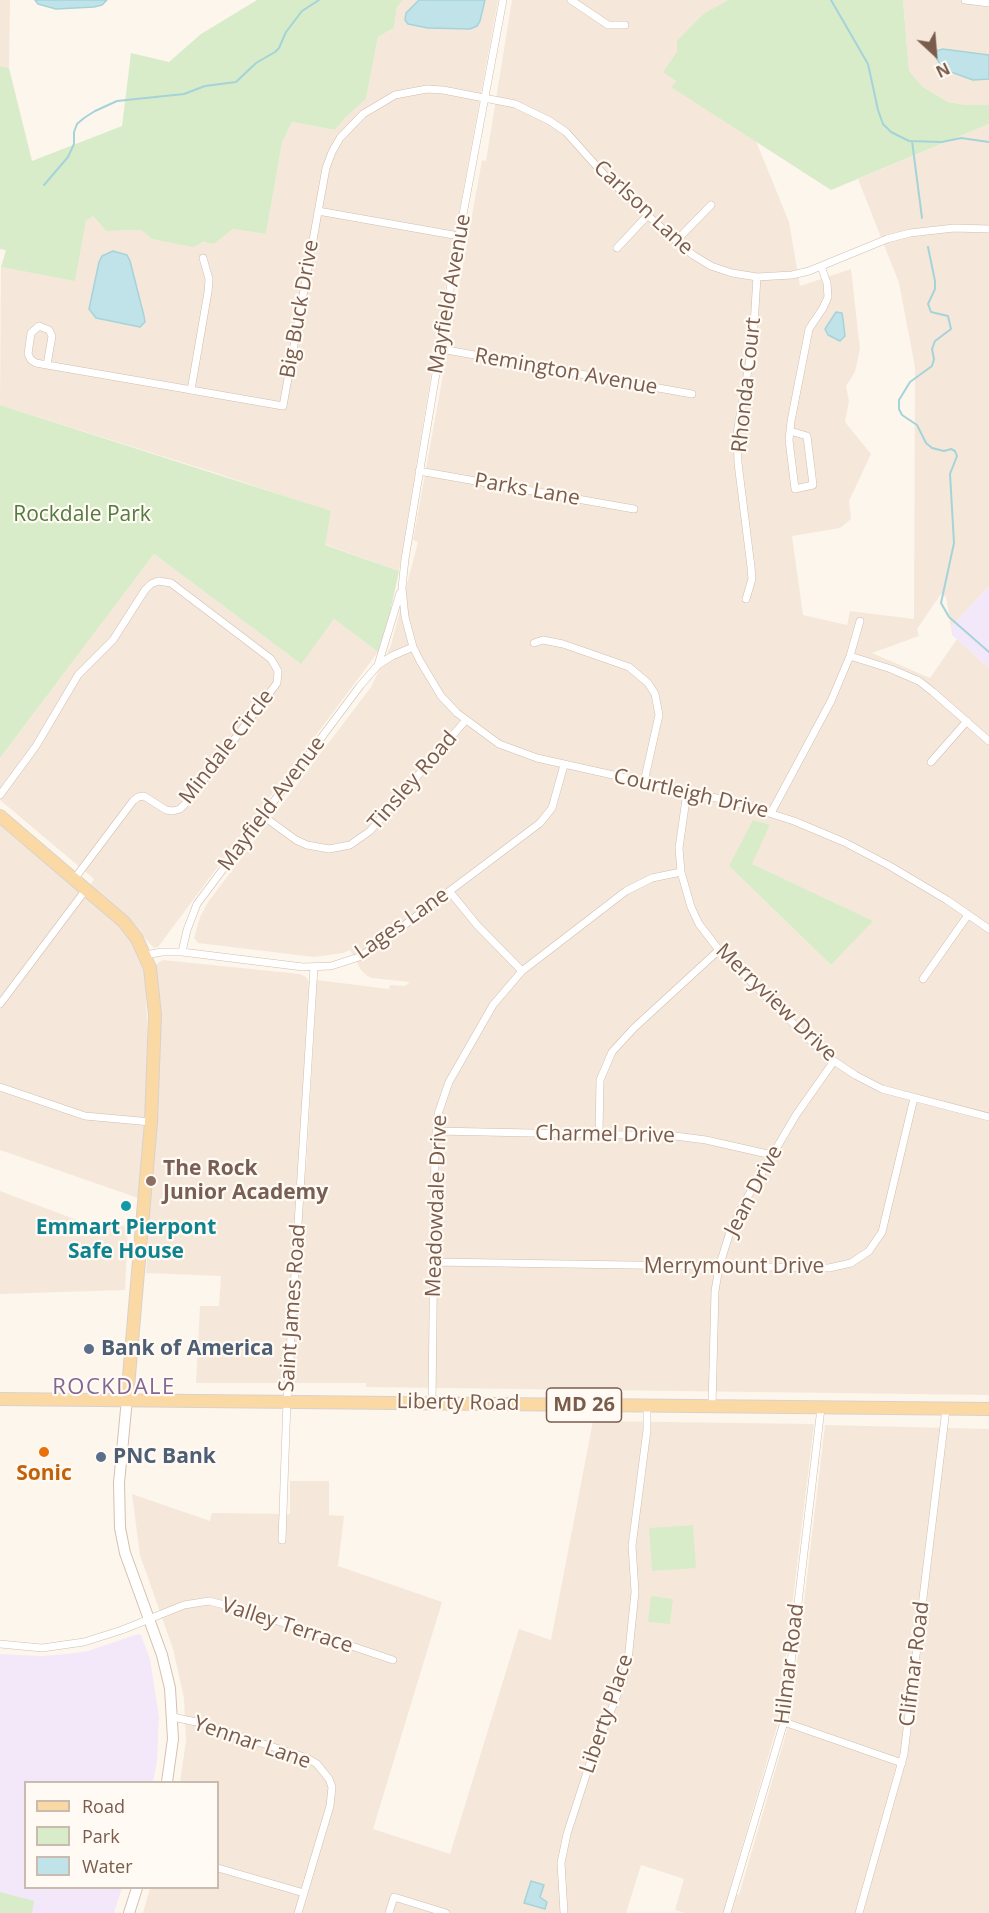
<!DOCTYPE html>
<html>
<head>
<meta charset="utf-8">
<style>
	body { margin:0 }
	#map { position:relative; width:989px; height:1913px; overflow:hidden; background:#fdf6ec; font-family:"Open Sans",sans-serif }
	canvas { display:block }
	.legend { position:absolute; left:24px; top:1781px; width:195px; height:108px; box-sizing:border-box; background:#fffaf3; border:2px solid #cabbb1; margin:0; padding:8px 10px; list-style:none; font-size:18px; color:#7a5c4d }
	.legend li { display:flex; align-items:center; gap:12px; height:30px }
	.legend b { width:30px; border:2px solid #cabbb1 }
	.north { position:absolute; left:905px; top:24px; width:60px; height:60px; -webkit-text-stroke:4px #fffaf3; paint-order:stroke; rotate:154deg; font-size:16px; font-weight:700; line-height:24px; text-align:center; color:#7a5c4d }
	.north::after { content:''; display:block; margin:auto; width:21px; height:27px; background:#7a5c4d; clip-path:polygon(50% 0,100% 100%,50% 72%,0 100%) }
</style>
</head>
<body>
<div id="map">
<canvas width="989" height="1913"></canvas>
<ul class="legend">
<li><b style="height:8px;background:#fbd9a5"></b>Road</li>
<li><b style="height:16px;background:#d8ecc9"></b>Park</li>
<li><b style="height:16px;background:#bfe3e8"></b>Water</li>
</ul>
<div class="north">N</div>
</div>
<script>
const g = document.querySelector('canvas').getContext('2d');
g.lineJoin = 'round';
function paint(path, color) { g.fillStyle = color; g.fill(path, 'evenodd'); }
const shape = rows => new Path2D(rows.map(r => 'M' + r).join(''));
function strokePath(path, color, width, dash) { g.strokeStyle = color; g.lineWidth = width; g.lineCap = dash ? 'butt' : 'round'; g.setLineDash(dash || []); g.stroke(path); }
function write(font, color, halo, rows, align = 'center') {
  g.font = font + ' "Open Sans",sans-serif'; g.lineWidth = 4.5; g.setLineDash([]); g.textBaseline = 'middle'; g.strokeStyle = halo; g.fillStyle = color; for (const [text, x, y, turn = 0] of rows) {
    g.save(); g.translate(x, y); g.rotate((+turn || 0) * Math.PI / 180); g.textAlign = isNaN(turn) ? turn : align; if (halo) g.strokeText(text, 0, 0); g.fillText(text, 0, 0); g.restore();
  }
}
paint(shape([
	[0,0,10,0,9,68,0,66],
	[403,0,498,0,446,284,399,571,324,544,331,512,219,474,0,405,1,267,75,280,86,220,93,216,106,231,141,230,152,239,198,244,207,242,214,244,233,229,266,234,282,143,292,122,335,130,345,118,366,99,378,37,394,28,397,7],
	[512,0,728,0,703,14,678,41,676,81,672,87,756,141,789,222,800,286,851,269,860,349,855,372,846,386,849,401,845,422,871,454,849,501,851,519,840,528,792,536,803,615,847,625,850,611,914,619,915,367,899,283,858,179,989,124,989,586,951,627,946,597,941,594,917,629,919,636,872,653,930,678,957,639,989,668,989,1395,366,1387,366,1383,196,1383,200,1306,219,1306,221,1276,146,1273,160,1047,155,968,156,964,163,960,300,974,306,977,309,982,299,1169,306,1169,317,980,389,989,390,985,405,986,410,982,372,978,367,976,361,970,350,950,343,953,314,957,198,943,194,938,200,917,208,902,371,687,391,645,418,542,413,540,482,160,486,161],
	[770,825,751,864,872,921,831,965,729,866],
	[903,0,989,0,989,105,966,105,948,102,923,87,909,71],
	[154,554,300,663,334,619,378,652,158,947,154,948,128,920,90,885,94,879,0,800,0,758],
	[0,825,22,844,25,842,109,913,133,941,145,969,148,1048,141,1199,0,1150],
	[0,1191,82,1222,128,1226,125,1290,0,1294],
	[593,1421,814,1424,778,1723,729,1892,739,1895,790,1720,825,1425,989,1429,989,1913,685,1913,675,1910,684,1879,641,1865,626,1913,143,1913,150,1888,218,1888,218,1782,180,1782,186,1741,184,1698,173,1649,140,1555,132,1494,210,1521,212,1513,290,1514,290,1481,329,1481,329,1515,344,1516,338,1566,442,1602,373,1829,450,1854,519,1629,551,1640]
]), '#f5e8da');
paint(shape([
	[989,586,989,668,952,635,951,627],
	[138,1634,141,1635,150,1659,159,1717,157,1761,153,1782,26,1782,26,1888,122,1888,114,1913,0,1913,0,1654,41,1656,67,1654,88,1651]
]), '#f3e8fa');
paint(shape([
	[257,0,403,0,397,7,394,28,378,37,366,99,345,118,335,130,292,122,282,143,266,234,233,229,214,244,203,242,193,247,152,239,141,230,106,231,93,216,86,221,75,281,1,267,6,250,0,249,0,66,9,68,32,161,122,126,131,53,169,62,201,34],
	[728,0,903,0,909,71,923,87,948,102,966,105,989,105,989,124,831,190,671,87,676,81,663,72,677,52,677,41,703,14],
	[0,405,331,511,325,545,399,571,390,613,378,652,334,619,301,664,154,554,0,758],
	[753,820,770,825,752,864,873,921,831,965,729,866],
	[693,1525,696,1568,652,1571,649,1528],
	[651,1596,673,1599,670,1624,648,1622],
	[0,1892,34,1901,32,1913,0,1913]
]), '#d8ecc9');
const water = shape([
	[35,0,107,0,102,5,94,7,56,9,38,4,35,0],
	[419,0,485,0,480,21,477,26,470,29,428,28,408,24,405,20,406,13,419,0],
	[943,49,989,55,989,79,973,80,943,69,935,56,936,51,943,49],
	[113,251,127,255,130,261,144,316,145,322,140,327,96,318,89,309,99,262,102,256,113,251],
	[836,312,842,313,843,319,845,336,840,341,828,335,825,329,836,312],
	[531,1881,544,1885,540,1897,547,1902,545,1909,524,1903,531,1881]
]);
paint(water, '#bfe3e8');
strokePath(water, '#a5d3da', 1.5);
strokePath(shape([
	[831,0,868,64,878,110,883,124,891,132,909,141,942,142,961,138,989,142],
	[912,141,922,218],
	[44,185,68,157,74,144,74,132,77,124,84,118,95,111,117,101,184,94,205,86,236,82,256,63,275,52,279,48,286,32,302,11,319,0],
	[928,247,935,281,935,289,928,304,931,312,948,316,951,329,935,341,932,349,934,359,932,366,910,382,899,400,899,409,902,415,917,425,926,443,932,448,944,451,951,449,955,451,957,456,950,474,954,543,941,603,949,617,989,652]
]), '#a5d3da', 2);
const street = shape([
	[503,0,459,236,405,559,402,588,405,617,413,647,420,661,441,696,457,713,499,744,537,758,734,802,794,821,844,842,888,865,947,900,989,929],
	[571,0,608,25,625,25],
	[965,0,989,3],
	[318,211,459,236],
	[676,241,711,205],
	[617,248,648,215],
	[441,349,692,394],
	[47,365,52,336,49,330,39,326,31,333,28,354,31,360,36,363,47,365,186,389,191,390,283,406,326,168,332,152,340,138,363,114,395,95,427,89,443,90,515,104,550,121,566,132,608,179,676,241,693,255,711,266,732,273,757,277,792,275,809,271,887,239,910,233,954,228,989,229],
	[191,390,208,292,209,279,203,258],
	[790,431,807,436,813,485,795,489,789,440,790,431,791,421,809,329,823,308,828,297,827,283,821,266],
	[419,471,634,509],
	[746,599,752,579,751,567,738,463,737,433,753,341,757,277],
	[534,643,543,640,563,644,629,667,648,683,655,694,659,715,644,782],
	[850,656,891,669,919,681,933,692,989,741],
	[378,665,400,593],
	[931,762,967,721],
	[687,792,679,848,681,872,691,907,699,924,719,950,813,1043,834,1061,855,1075,882,1089,989,1117],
	[0,795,36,746,78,675,113,640,145,590,151,584,158,581,171,583,271,659,278,671,277,683,187,802,180,809,173,811,166,810,144,796,138,797,133,801,75,878],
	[771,813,831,701,850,656,860,621],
	[263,816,296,840,307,845,329,849,350,845,370,831,465,721],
	[450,892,477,925,522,971],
	[182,952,187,930,197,904,360,686,378,665,392,656,413,647],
	[145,955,162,952,182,952,303,967,331,966,359,957,378,945,540,823,552,808,564,765],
	[923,979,968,915],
	[0,1004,87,888],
	[0,1087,85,1116,151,1122],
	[436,1131,675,1136,706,1140,772,1155],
	[599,1134,600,1080,612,1052,634,1028,719,950],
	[434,1262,829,1268,851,1263,869,1251,882,1232,914,1098],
	[432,1403,435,1144,438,1114,449,1082,493,1005,522,971,626,891,652,878,681,872],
	[712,1407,715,1291,719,1267,730,1232,744,1203,796,1115,834,1061],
	[282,1540,287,1401,314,967],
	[0,1644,42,1648,84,1642,122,1630,184,1605,209,1601,248,1611,393,1660],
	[173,1717,196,1722,307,1758,317,1764,329,1779,332,1787,330,1806,298,1913],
	[784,1722,902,1763],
	[218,1868,304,1893],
	[389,1913,394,1897,446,1913],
	[564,1913,561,1863,567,1834,589,1766,623,1680,628,1661,635,1592,632,1546,647,1430,647,1406],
	[727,1913,784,1722,821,1408],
	[859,1913,904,1754,946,1409]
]);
const secondary = shape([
	[127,1399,119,1483,120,1528,125,1553,162,1655,170,1688,173,1739,167,1782],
	[129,1913,137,1888]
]);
const primary = shape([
	[0,816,124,922,137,939,150,968,155,1015,151,1122,127,1399],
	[0,1399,989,1409]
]);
strokePath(street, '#d1beb0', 8);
strokePath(secondary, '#d6c0b0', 12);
strokePath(primary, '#dad1cd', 14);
strokePath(street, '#fff', 7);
strokePath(secondary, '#fff', 10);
strokePath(primary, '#fbd9a5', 12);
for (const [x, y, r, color] of [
	[151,1181,6,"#8d6e63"],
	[126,1206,6,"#0f9aa8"],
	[89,1349,6,"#5c6f8a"],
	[44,1452,6,"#e8710a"],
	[101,1457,6,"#5c6f8a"]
]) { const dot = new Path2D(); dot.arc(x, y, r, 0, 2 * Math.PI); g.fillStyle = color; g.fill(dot); strokePath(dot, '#fffaf3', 2); }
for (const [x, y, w] of [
	[584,1405,75]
]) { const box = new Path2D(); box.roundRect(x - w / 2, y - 17, w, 34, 4.5); g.fillStyle = '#fffaf3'; g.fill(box); strokePath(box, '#7a5c4d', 1.5); }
write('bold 20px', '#7a5c4d', null, [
	["MD 26",584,1405]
]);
write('21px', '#7a5c4d', '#fffaf3', [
	["Carlson Lane",643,208,43],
	["Mayfield Avenue",450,294,-80],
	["Big Buck Drive",300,309,-80],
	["Remington Avenue",566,372,10],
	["Rhonda Court",747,385,-84],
	["Parks Lane",527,490,10],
	["Mindale Circle",227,747,-52],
	["Tinsley Road",413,781,-49],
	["Courtleigh Drive",691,794,13],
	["Mayfield Avenue",272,804,-53],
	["Lages Lane",402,924,-35],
	["Merryview Drive",776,1003,44],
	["Charmel Drive",605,1135,1],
	["Jean Drive",754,1191,-62],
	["Meadowdale Drive",437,1206,-88],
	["Merrymount Drive",734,1267],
	["Saint James Road",293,1308,-86],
	["Liberty Road",458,1403,1],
	["Valley Terrace",287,1626,18],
	["Hilmar Road",790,1664,-83],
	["Clifmar Road",915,1664,-83],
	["Liberty Place",607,1714,-71],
	["Yennar Lane",252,1743,19]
]);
write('21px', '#537a41', '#fffaf3', [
	["Rockdale Park",82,515]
]);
write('bold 21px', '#785e54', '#fffaf3', [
	["The Rock",163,1169],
	["Junior Academy",163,1193]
], 'left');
write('bold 21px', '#0d838f', '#fffaf3', [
	["Emmart Pierpont",126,1228],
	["Safe House",126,1252]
]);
write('bold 21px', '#4e5e75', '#fffaf3', [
	["Bank of America",101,1349],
	["PNC Bank",113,1457]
], 'left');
write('bold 21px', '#c56008', '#fffaf3', [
	["Sonic",44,1474]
]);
g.letterSpacing = '1.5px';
write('22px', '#846695', '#fffaf3', [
	["ROCKDALE",114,1388]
]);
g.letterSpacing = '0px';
</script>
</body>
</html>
